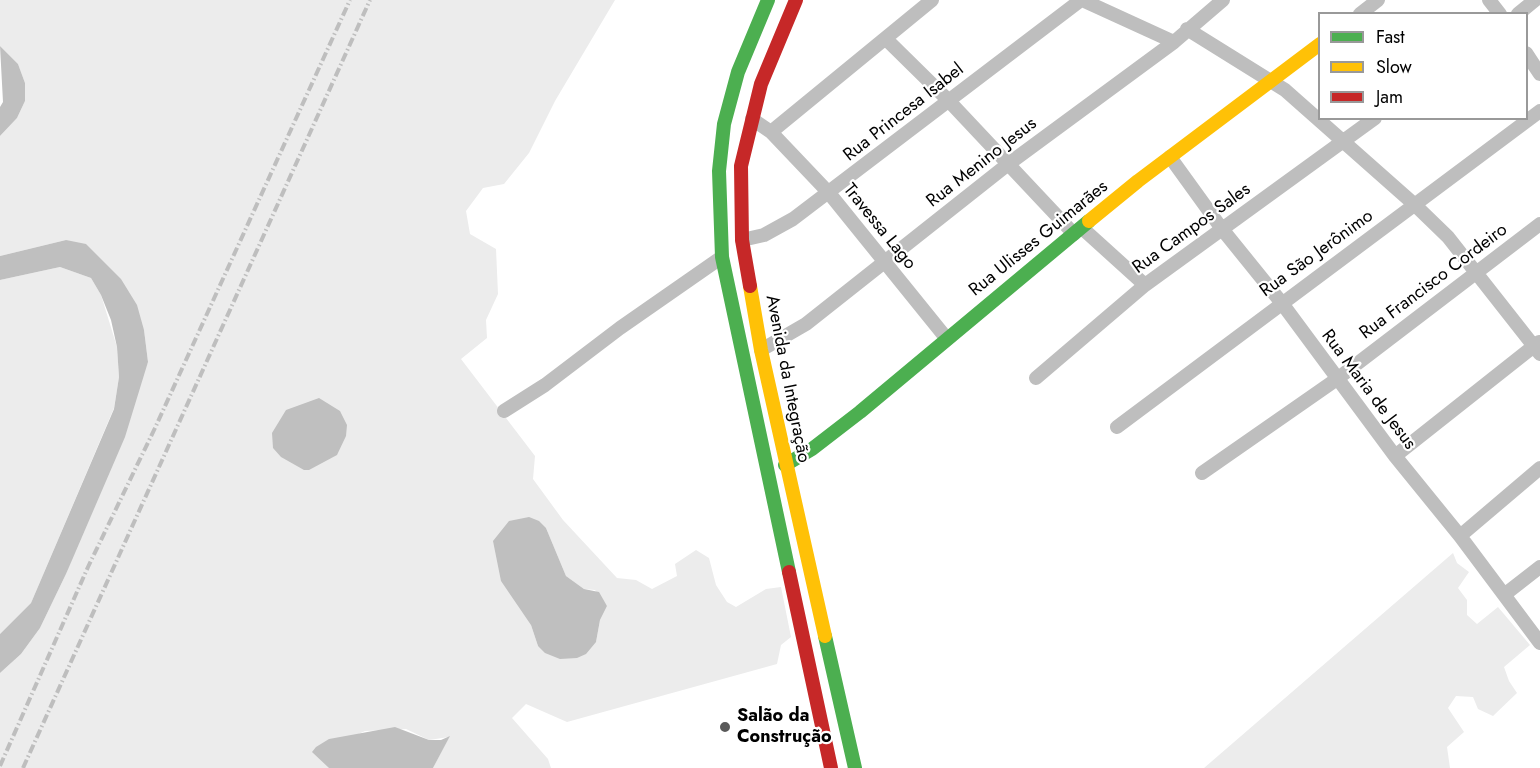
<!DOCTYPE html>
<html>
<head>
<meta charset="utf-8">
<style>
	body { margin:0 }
	#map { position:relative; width:1540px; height:768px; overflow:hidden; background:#fff; font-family:Jost,sans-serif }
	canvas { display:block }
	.legend { position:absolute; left:1318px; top:12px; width:210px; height:108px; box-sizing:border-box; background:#fff; border:2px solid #999; margin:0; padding:8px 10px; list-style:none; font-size:18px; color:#000 }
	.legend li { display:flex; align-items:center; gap:12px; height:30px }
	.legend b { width:30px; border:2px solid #999 }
</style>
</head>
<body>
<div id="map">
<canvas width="1540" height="768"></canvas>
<ul class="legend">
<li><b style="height:8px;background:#4caf50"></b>Fast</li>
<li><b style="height:8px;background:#ffc107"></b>Slow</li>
<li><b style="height:8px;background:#c62828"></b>Jam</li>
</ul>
</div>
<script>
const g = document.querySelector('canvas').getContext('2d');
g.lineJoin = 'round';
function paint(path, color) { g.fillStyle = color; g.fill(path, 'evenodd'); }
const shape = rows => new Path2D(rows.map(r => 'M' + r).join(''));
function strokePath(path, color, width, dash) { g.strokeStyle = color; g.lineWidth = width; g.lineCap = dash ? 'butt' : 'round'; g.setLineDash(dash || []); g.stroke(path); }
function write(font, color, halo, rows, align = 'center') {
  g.font = font + ' Jost,sans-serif'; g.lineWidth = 4.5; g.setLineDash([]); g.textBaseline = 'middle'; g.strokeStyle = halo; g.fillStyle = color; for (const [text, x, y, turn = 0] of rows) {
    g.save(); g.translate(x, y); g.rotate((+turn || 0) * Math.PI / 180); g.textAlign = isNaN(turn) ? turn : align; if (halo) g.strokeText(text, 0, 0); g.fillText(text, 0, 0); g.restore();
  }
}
paint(shape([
	[0,0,615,0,555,101,529,153,504,184,483,188,466,211,470,234,496,249,498,294,486,320,487,338,461,359,535,456,533,479,563,520,617,578,636,580,652,589,677,576,675,564,696,550,709,558,716,585,727,602,736,607,766,589,781,587,791,637,781,645,777,664,567,722,526,704,512,718,548,759,551,768,433,768,449,737,429,740,406,729,365,731,350,738,329,739,329,768,0,768,0,673,21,654,40,628,66,574,148,362,144,330,66,240,0,256,0,136,17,118,25,101,25,83,18,64,0,46],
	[546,528,566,576,584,589,595,590,607,606,600,620,596,642,538,646,531,625],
	[60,267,91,278,101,295,117,347,119,377,114,408,31,603,0,634,0,280],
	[1453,553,1457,563,1469,572,1458,588,1467,600,1467,615,1477,624,1498,607,1530,645,1504,667,1509,681,1517,693,1493,716,1478,709,1473,697,1456,696,1448,708,1464,732,1447,747,1450,768,1204,768]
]), '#ececec');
paint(shape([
	[0,46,18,64,25,83,25,101,17,118,0,136,0,107,3,102],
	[66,240,86,244,121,279,137,305,144,330,148,362,125,437,66,574,40,628,21,654,0,673,0,634,31,603,114,409,119,377,117,347,111,320,101,295,91,278,60,267,0,280,0,256],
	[319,398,340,411,347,425,346,436,337,455,309,470,304,470,281,457,273,448,272,433,286,410],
	[529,517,539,521,546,528,566,576,584,589,599,592,607,606,600,620,596,642,586,654,577,658,560,659,545,653,538,646,531,625,501,581,493,541,509,521],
	[395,727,429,740,441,740,450,736,433,768,329,768,312,752,316,747,329,739]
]), '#bfbfbf');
strokePath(shape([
	[1082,0,1174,42],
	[1489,0,1500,14],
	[1360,14,1378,0],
	[1518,14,1535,0],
	[1187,29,1285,90,1415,205,1448,237,1540,354],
	[886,39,948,100,1074,234],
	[1526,53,1540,74],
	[752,119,771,132,829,193,947,339],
	[771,132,932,0],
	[1170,157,1222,229,1281,302,1395,456,1460,536,1540,643],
	[1082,228,1145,285],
	[742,240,764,235,793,219,1081,0],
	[761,350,806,324,1007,165,1174,42,1223,0],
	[1036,378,1145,285,1375,118],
	[504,411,545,385,620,328,722,257],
	[1117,427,1540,111],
	[1395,456,1539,342],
	[1202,473,1337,379,1540,224],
	[1460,536,1540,468],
	[1504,595,1540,567]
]), '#bebebe', 14);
strokePath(shape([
	[768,0,738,72,724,124,719,171,722,257,789,572],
	[785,465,812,449,860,412,1089,221],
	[825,636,855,768]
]), '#4caf50', 14);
strokePath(shape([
	[1089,221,1138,181,1320,44],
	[750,286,761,350,825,636]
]), '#ffc107', 14);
strokePath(shape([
	[750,286,742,240,741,166,761,84,796,0],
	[789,572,831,768]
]), '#c62828', 14);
strokePath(shape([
	[0,766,88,567,155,428,350,0],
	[23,768,370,0]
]), '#bebebe', 4, [9, 3, 1.5, 3]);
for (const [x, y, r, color] of [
	[725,727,6,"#595959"]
]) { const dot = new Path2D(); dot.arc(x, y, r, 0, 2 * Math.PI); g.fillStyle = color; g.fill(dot); strokePath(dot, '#fff', 2); }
write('18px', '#000', '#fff', [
	["Rua Princesa Isabel",904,113,-38],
	["Rua Menino Jesus",982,163,-38],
	["Travessa Lago",879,227,51],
	["Rua Campos Sales",1192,229,-36],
	["Rua Ulisses Guimarães",1039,239,-39],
	["Rua São Jerônimo",1317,254,-36],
	["Rua Francisco Cordeiro",1434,282,-37],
	["Avenida da Integração",787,379,79],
	["Rua Maria de Jesus",1368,390,53]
]);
write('bold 18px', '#000', '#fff', [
	["Salão da",737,717],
	["Construção",737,738]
], 'left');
</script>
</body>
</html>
